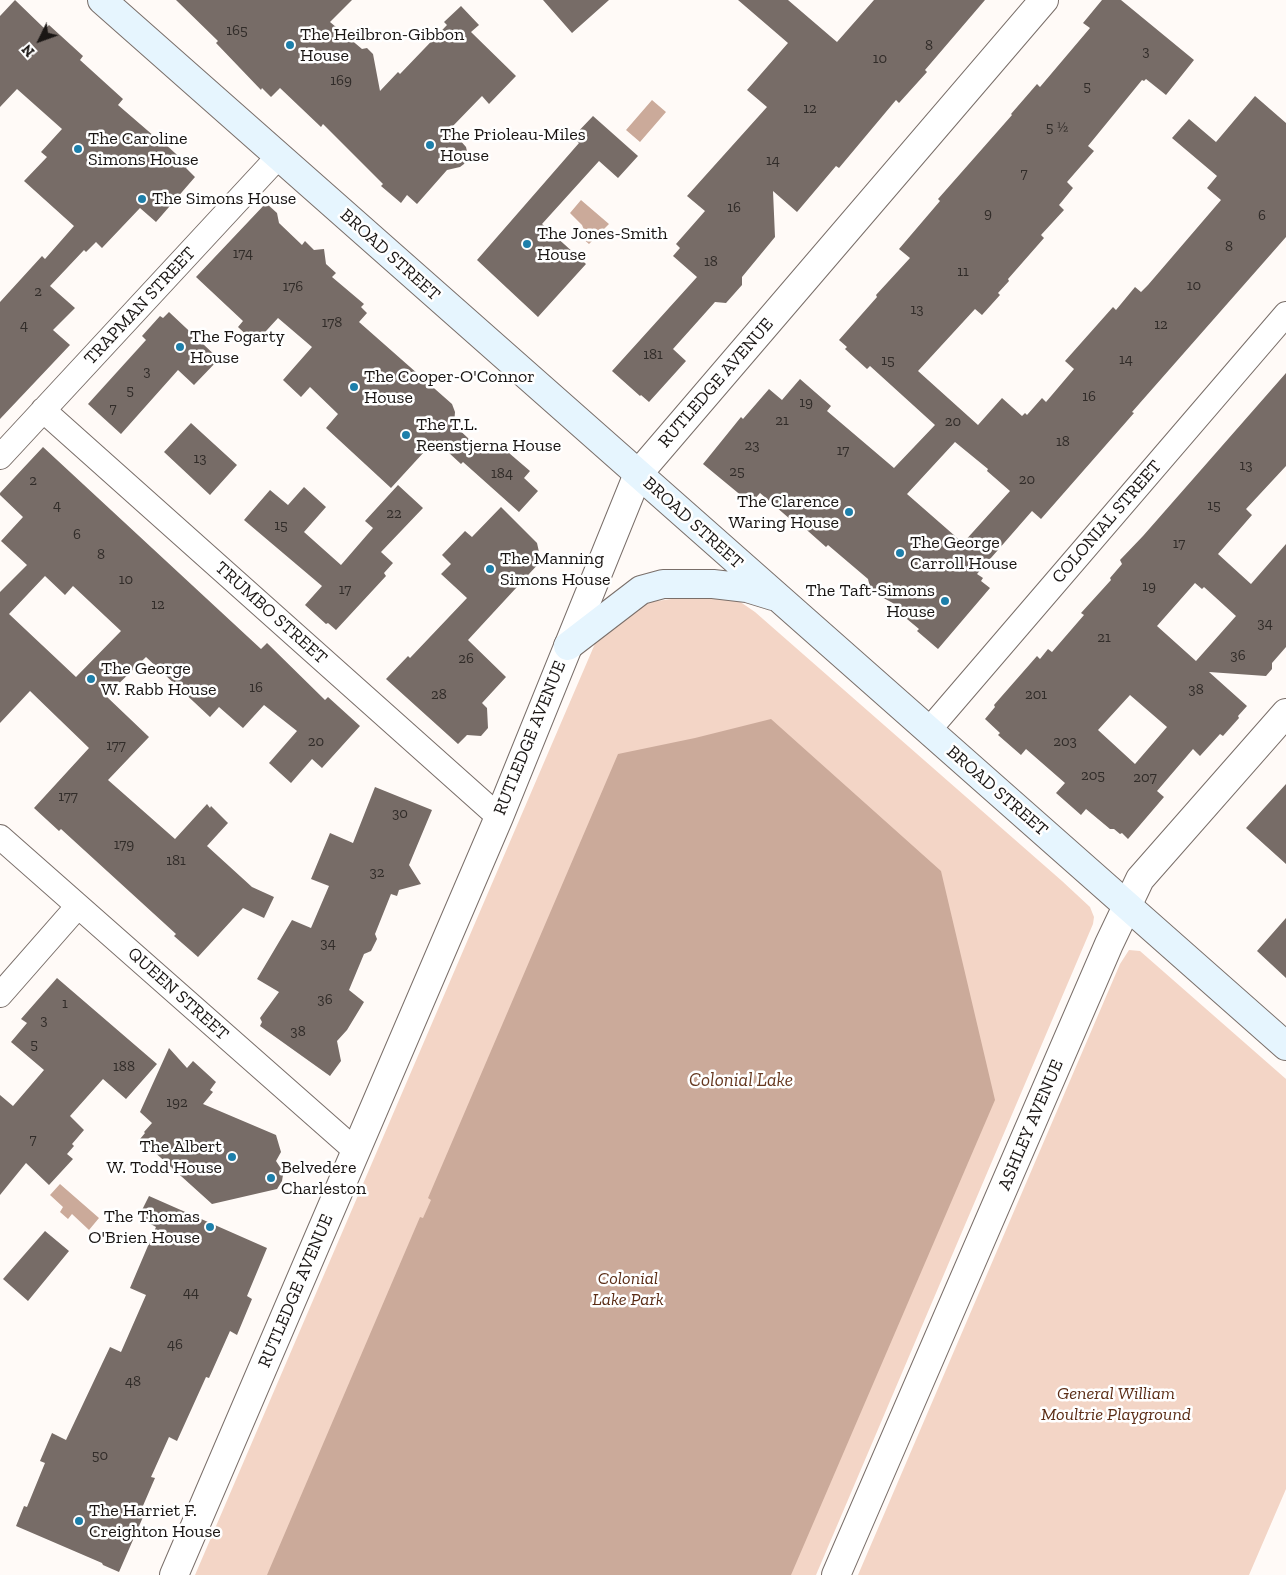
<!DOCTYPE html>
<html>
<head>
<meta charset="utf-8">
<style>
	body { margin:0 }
	#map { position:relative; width:1286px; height:1575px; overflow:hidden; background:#fffaf7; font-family:"Zilla Slab",serif }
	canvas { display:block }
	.north { position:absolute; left:15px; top:15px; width:50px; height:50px; -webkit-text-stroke:4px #fff; paint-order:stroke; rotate:228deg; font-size:14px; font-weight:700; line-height:20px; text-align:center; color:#1a1614 }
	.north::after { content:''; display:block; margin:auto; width:18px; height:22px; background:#1a1614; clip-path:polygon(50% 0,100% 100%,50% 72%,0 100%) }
</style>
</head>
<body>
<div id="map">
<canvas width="1286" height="1575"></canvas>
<div class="north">N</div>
</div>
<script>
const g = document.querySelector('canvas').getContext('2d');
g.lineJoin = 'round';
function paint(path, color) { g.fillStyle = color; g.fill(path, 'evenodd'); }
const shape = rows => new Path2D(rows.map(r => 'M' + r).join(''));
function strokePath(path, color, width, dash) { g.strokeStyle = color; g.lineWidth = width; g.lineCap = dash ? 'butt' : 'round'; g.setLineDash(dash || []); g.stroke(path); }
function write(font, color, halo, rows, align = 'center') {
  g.font = font + ' "Zilla Slab",serif'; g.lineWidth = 5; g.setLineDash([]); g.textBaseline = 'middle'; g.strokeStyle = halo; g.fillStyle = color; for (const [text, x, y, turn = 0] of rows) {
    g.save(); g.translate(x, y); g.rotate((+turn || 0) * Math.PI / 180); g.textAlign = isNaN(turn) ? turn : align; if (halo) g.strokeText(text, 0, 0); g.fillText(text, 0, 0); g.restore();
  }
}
paint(shape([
	[692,596,736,599,755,612,1062,881,1090,907,1094,917,1093,924,816,1575,195,1575,597,639,643,603],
	[1129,950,1140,951,1286,1079,1286,1489,1249,1575,858,1575,1120,964]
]), '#f3d5c6');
paint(shape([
	[652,100,666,112,640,142,626,130],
	[581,200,609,224,589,244,581,237,580,234,584,230,582,225,570,213],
	[771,719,941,871,995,1100,791,1575,267,1575,420,1217,423,1218,431,1200,428,1198,618,754,695,738],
	[60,1184,99,1218,89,1230,72,1214,68,1219,60,1212,63,1207,50,1195]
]), '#cbaa9a');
paint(shape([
	[15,0,45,29,49,25,83,56,80,60,123,99,118,105,162,143,163,142,188,165,186,168,195,177,156,222,140,208,102,248,96,242,86,252,84,250,50,286,75,308,53,330,70,345,0,419,0,302,42,256,45,259,74,226,24,181,47,157,41,152,62,129,17,89,0,107,0,16],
	[176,0,352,0,330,22,362,49,367,48,373,54,380,91,398,72,400,74,447,25,444,22,461,6,479,25,471,32,516,76,489,104,482,96,450,129,466,147,468,156,464,164,460,167,447,170,417,204,407,195,401,203,381,186,383,184,323,124,321,127,280,88,271,97,262,88,261,90,216,43,218,41],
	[543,0,609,0,572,33],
	[738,0,788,0,837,42,874,0,985,0,925,70,927,72,899,103,896,100,839,168,836,166,797,212,773,191,775,237,742,277,742,285,726,303,715,302,673,349,686,361,649,402,641,395,640,396,612,371,697,277,673,256,680,248,676,244,705,211,687,196,767,107,747,90,788,43],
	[1102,0,1121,0,1194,60,1166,95,1146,79,1144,81,1142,80,1088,146,1094,151,1067,182,1073,188,1059,205,1064,210,1041,235,1044,238,1008,279,1009,281,998,293,1000,295,982,315,975,309,918,371,978,425,1002,398,1022,416,1025,413,1027,415,1042,398,1046,402,1074,369,1065,361,1113,307,1116,310,1135,287,1141,292,1148,285,1221,200,1207,188,1217,176,1172,138,1189,119,1216,142,1255,96,1286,123,1286,237,1132,412,1134,413,1041,519,1032,511,977,574,983,578,981,581,990,588,938,649,917,631,919,629,901,614,904,609,876,594,870,587,868,579,828,545,826,547,800,524,798,526,760,493,752,502,744,496,743,497,703,464,741,417,743,419,769,389,782,400,800,379,831,406,827,411,894,468,935,425,870,366,867,369,845,349,847,347,839,340,877,297,876,295,910,258,899,249,940,201,938,199,1012,115,1011,114,1037,84,1040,87,1090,28,1083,23],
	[955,442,988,469,987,471,1010,491,963,543,907,494],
	[593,116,638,156,618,178,599,161,542,224,586,264,538,317,477,260,579,143,573,137],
	[266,203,277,213,279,223,302,245,305,241,314,250,324,249,326,264,336,273,332,277,364,304,361,307,367,313,359,322,452,404,455,412,454,425,484,453,495,441,530,471,524,478,538,491,519,512,463,462,461,464,435,440,391,488,326,428,338,414,310,387,301,397,283,380,312,347,278,318,255,343,238,327,243,321,196,277],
	[169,312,219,359,194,385,178,370,121,434,88,404,146,340,142,336,160,316,163,318],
	[1286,373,1286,466,1246,509,1252,515,1218,554,1251,584,1286,544,1286,647,1272,663,1272,669,1266,676,1209,672,1247,706,1238,716,1239,718,1223,736,1220,734,1200,756,1193,749,1157,791,1164,797,1128,839,1122,833,1120,834,1114,829,1110,829,1086,809,1081,815,1056,793,1065,783,1026,749,1021,755,998,735,1000,733,985,719,995,707,994,705,1037,656,1040,659,1048,649,1052,652,1084,615,1081,613,1111,580,1110,578,1122,564,1120,560,1143,536],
	[1195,583,1202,589,1204,587,1236,616,1196,661,1157,626],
	[1130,695,1167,727,1135,764,1098,730],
	[191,423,237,465,210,495,164,452],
	[43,447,261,649,267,643,325,700,328,697,360,726,322,768,312,759,291,783,269,763,297,731,264,705,243,728,219,707,210,717,146,657,106,696,149,737,108,780,175,839,207,804,210,808,211,806,228,823,207,846,252,887,274,897,264,918,243,908,198,957,174,936,176,934,61,829,59,831,34,808,89,748,30,691,0,723,0,592,27,565,1,541,23,517,0,495,0,493],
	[45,576,65,595,73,586,121,631,76,677,9,614],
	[398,485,423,508,381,552,393,563,384,573,386,576,336,630,328,623,326,624,305,605,322,586,244,520,270,490,288,505,304,487,326,507,304,532,341,565,373,528,365,521],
	[501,507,537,543,541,561,468,640,506,677,482,703,487,708,488,728,481,736,467,735,458,744,386,679,408,656,410,658,467,598,441,574,451,564,442,555,465,531,472,537],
	[1286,784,1286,864,1246,828],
	[375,787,432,810,409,865,421,884,399,890,397,896,391,894,375,934,377,939,371,951,364,954,349,990,364,1002,347,1030,337,1041,341,1061,330,1076,260,1026,262,1022,260,1018,279,992,257,979,292,920,311,928,329,886,311,879,330,833,353,843],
	[1286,918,1286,978,1257,951],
	[57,978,157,1064,126,1099,103,1079,70,1116,84,1130,72,1144,74,1146,67,1154,73,1159,49,1185,26,1163,0,1195,0,1095,13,1106,44,1070,11,1042,27,1023,21,1019],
	[169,1048,187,1068,193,1061,216,1082,210,1090,213,1092,203,1104,276,1135,281,1152,276,1161,282,1170,283,1175,282,1181,277,1189,212,1204,140,1139,145,1133,144,1132,152,1123,140,1112],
	[149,1196,267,1248,247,1296,252,1299,237,1335,230,1331,209,1378,206,1377,177,1441,169,1437,151,1477,155,1478,139,1515,143,1517,119,1572,103,1565,102,1563,16,1526,24,1506,27,1507,45,1463,40,1461,52,1433,66,1440,110,1347,121,1352,146,1295,130,1288,156,1227,149,1223,150,1221,139,1216],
	[45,1231,69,1251,28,1301,3,1279]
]), '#776c67');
const minor = shape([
	[43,410,499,817],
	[0,457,279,156],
	[928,731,1286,314],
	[0,837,356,1151],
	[0,995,78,906]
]);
const tertiary = shape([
	[174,1575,499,817,638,474,1044,0],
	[836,1575,1109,944,1140,879,1286,713]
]);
const secondary = shape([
	[102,0,1286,1046],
	[568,646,641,590,663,584,713,584,747,588,773,596]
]);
strokePath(minor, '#796e69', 26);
strokePath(tertiary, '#796e69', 30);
strokePath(secondary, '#796e69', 30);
strokePath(minor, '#fff', 24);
strokePath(tertiary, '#fff', 28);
strokePath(secondary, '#e6f5fe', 28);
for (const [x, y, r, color] of [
	[290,45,5,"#1d7faa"],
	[430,145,5,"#1d7faa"],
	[78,149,5,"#1d7faa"],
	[142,199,5,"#1d7faa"],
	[527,244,5,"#1d7faa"],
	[180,347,5,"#1d7faa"],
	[354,387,5,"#1d7faa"],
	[406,435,5,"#1d7faa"],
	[849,512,5,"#1d7faa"],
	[900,553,5,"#1d7faa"],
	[490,569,5,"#1d7faa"],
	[945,601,5,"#1d7faa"],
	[91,679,5,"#1d7faa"],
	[232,1157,5,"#1d7faa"],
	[271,1178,5,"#1d7faa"],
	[210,1227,5,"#1d7faa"],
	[79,1521,5,"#1d7faa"]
]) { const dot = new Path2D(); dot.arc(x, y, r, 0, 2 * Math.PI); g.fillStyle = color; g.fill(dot); strokePath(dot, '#fff', 2); }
write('15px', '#312c29', null, [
	["165",237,31],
	["8",929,46],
	["3",1146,52],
	["10",880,59],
	["169",341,81],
	["5",1087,87],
	["12",810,109],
	["5 ½",1057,128],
	["14",773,161],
	["7",1024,174],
	["16",734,208],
	["9",988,214],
	["6",1262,216],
	["8",1229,247],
	["174",243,254],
	["18",711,262],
	["11",963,272],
	["10",1194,286],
	["176",293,287],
	["2",38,292],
	["13",917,310],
	["178",332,323],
	["12",1161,325],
	["4",24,326],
	["181",653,355],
	["14",1126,360],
	["15",888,361],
	["3",147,372],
	["5",130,391],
	["16",1089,397],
	["19",806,403],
	["7",113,409],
	["21",782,421],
	["20",953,422],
	["18",1063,442],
	["23",752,446],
	["17",843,451],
	["13",200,459],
	["13",1246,466],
	["25",737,472],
	["184",502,474],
	["20",1027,480],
	["2",33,481],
	["4",57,506],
	["15",1214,506],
	["22",394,514],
	["15",281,526],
	["6",77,535],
	["17",1179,544],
	["8",101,555],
	["10",126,580],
	["19",1149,587],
	["17",345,590],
	["12",158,605],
	["34",1265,624],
	["21",1104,638],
	["36",1238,656],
	["26",466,659],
	["16",256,688],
	["38",1196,690],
	["28",439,695],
	["201",1036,695],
	["20",316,742],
	["203",1065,742],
	["177",116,746],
	["205",1093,776],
	["207",1145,778],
	["177",68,797],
	["30",400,814],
	["179",124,845],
	["181",176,861],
	["32",377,873],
	["34",328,944],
	["36",325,1000],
	["1",65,1004],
	["3",44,1021],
	["38",298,1032],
	["5",34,1045],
	["188",124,1067],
	["192",177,1103],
	["7",33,1140],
	["44",191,1293],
	["46",175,1345],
	["48",133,1382],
	["50",100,1456]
]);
write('18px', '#1a1614', '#fff', [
	["The Heilbron-Gibbon",300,35],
	["House",300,56],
	["The Prioleau-Miles",440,135],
	["House",440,156],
	["The Caroline",88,139],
	["Simons House",88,160],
	["The Simons House",152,199],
	["The Jones-Smith",537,234],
	["House",537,255],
	["The Fogarty",190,337],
	["House",190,358],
	["The Cooper-O'Connor",364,377],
	["House",364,398],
	["The T.L.",416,425],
	["Reenstjerna House",416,446],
	["The Clarence",839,502,"right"],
	["Waring House",839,523,"right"],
	["The George",910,543],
	["Carroll House",910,564],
	["The Manning",500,559],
	["Simons House",500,580],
	["The Taft-Simons",935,591,"right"],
	["House",935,612,"right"],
	["The George",101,669],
	["W. Rabb House",101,690],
	["The Albert",222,1147,"right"],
	["W. Todd House",222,1168,"right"],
	["Belvedere",281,1168],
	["Charleston",281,1189],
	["The Thomas",200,1217,"right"],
	["O'Brien House",200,1238,"right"],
	["The Harriet F.",89,1511],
	["Creighton House",89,1532]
], 'left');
write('18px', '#1a1614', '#fff', [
	["BROAD STREET",390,255,42],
	["TRAPMAN STREET",140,306,-47],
	["RUTLEDGE AVENUE",716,383,-49],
	["COLONIAL STREET",1107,522,-49],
	["BROAD STREET",693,523,42],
	["TRUMBO STREET",271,613,42],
	["RUTLEDGE AVENUE",530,738,-68],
	["BROAD STREET",997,791,41],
	["QUEEN STREET",178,994,42],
	["ASHLEY AVENUE",1031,1125,-67],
	["RUTLEDGE AVENUE",296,1291,-67]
]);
write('italic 18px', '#5b2d16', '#fff', [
	["Colonial",628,1279],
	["Lake Park",628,1300],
	["General William",1116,1394],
	["Moultrie Playground",1116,1415]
]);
write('italic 19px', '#65371f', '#fff', [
	["Colonial Lake",741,1081]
]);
</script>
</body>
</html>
